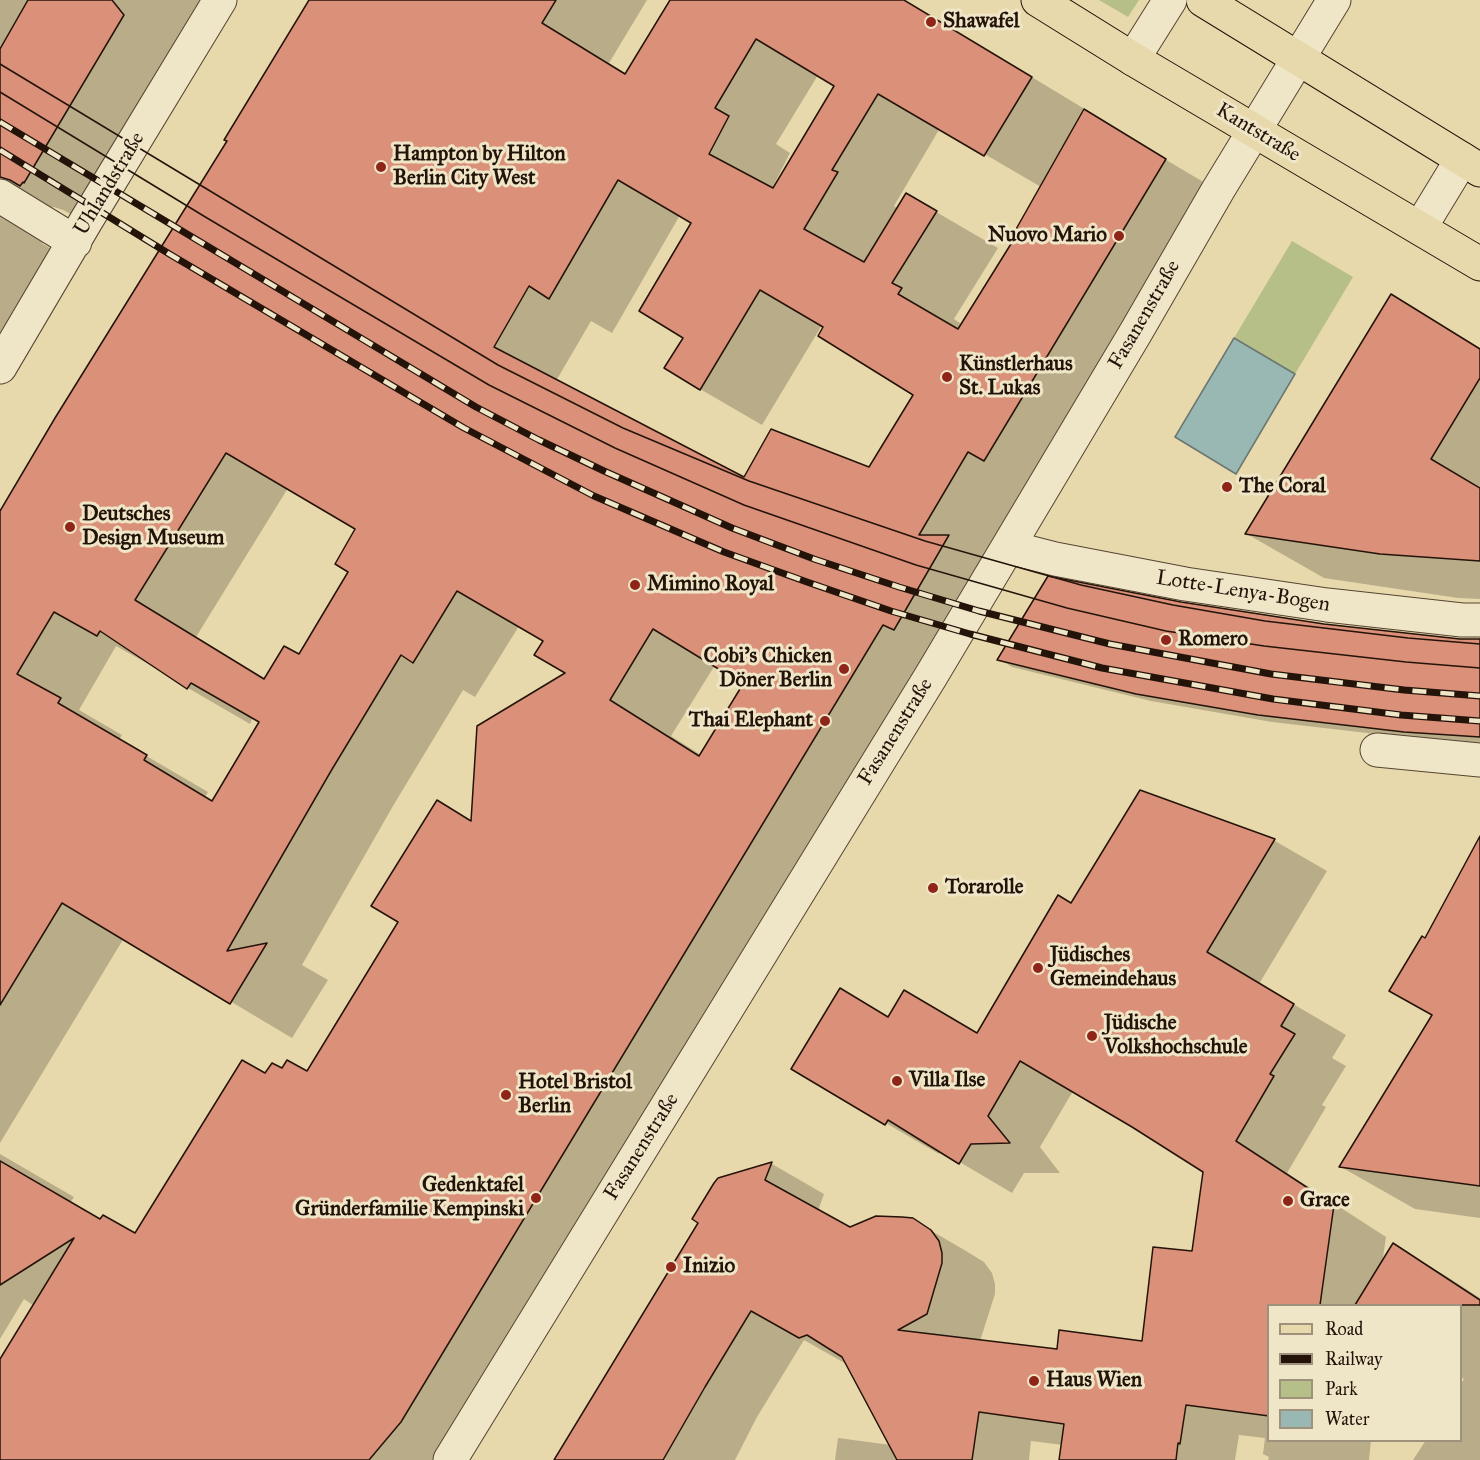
<!DOCTYPE html>
<html>
<head>
<meta charset="utf-8">
<style>
	body { margin:0 }
	#map { position:relative; width:1480px; height:1460px; overflow:hidden; background:#e7d9ab; font-family:"IM FELL Great Primer",serif }
	canvas { display:block }
	.legend { position:absolute; left:1267px; top:1304px; width:195px; height:138px; box-sizing:border-box; background:#efe6c8; border:2px solid #9e927c; margin:0; padding:8px 10px; list-style:none; font-size:18px; color:#241309 }
	.legend li { display:flex; align-items:center; gap:12px; height:30px }
	.legend b { width:30px; border:2px solid #9e927c }
</style>
</head>
<body>
<div id="map">
<canvas width="1480" height="1460"></canvas>
<ul class="legend">
<li><b style="height:8px;background:#e7d9ab"></b>Road</li>
<li><b style="height:8px;background:#241309"></b>Railway</li>
<li><b style="height:16px;background:#b7bf88"></b>Park</li>
<li><b style="height:16px;background:#9ab8b3"></b>Water</li>
</ul>
</div>
<script>
const g = document.querySelector('canvas').getContext('2d');
g.lineJoin = 'round';
function paint(path, color) { g.fillStyle = color; g.fill(path, 'evenodd'); }
const shape = rows => new Path2D(rows.map(r => 'M' + r).join(''));
function strokePath(path, color, width, dash) { g.strokeStyle = color; g.lineWidth = width; g.lineCap = dash ? 'butt' : 'round'; g.setLineDash(dash || []); g.stroke(path); }
function write(font, color, halo, rows, align = 'center') {
  g.font = font + ' "IM FELL Great Primer",serif'; g.lineWidth = 6; g.setLineDash([]); g.textBaseline = 'middle'; g.strokeStyle = halo; g.fillStyle = color; for (const [text, x, y, turn = 0] of rows) {
    g.save(); g.translate(x, y); g.rotate((+turn || 0) * Math.PI / 180); g.textAlign = isNaN(turn) ? turn : align; if (halo) g.strokeText(text, 0, 0); g.fillText(text, 0, 0); g.restore();
  }
}
paint(shape([
	[1099,0,1139,0,1128,17],
	[1292,241,1353,277,1295,374,1234,338]
]), '#b7bf88');
const water = shape([
	[1234,338,1295,374,1236,474,1175,437,1234,338]
]);
paint(water, '#9ab8b3');
strokePath(water, '#6b766f', 1.5);
paint(shape([
	[0,0,215,0,74,216,63,210,54,207,44,210,36,236,43,244,53,250,0,338],
	[311,0,647,0,609,63,627,74,672,0,904,0,1093,114,1092,116,1227,196,460,1460,0,1460,0,1362,34,1306,24,1299,0,1339,0,1154,74,1197,70,1203,101,1221,135,1235,266,1075,282,1070,307,1073,400,922,438,802,473,822,567,673,545,641,519,626,475,697,463,690,393,806,302,965,328,980,292,1038,124,938,0,1143,0,513,229,141],
	[818,75,836,86,771,195,769,194,790,153,776,144],
	[940,128,1041,187,1016,239,963,325,954,319,998,248,907,195,898,209,894,206],
	[680,215,693,223,685,337,700,389,762,425,822,325,915,395,870,469,744,479,556,381,591,321,612,333],
	[288,488,357,529,351,572,300,656,266,679,196,637],
	[116,646,159,670,160,669,188,688,250,724,253,717,261,722,214,802,205,797,208,792,119,740,122,735,79,710],
	[715,665,745,683,701,755,671,736],
	[1391,296,1480,348,1480,599,1458,598,1324,578,1247,534],
	[1182,604,1325,625,1462,640,1480,640,1480,743,1419,739,1272,722,1151,701,1012,667,999,659],
	[1140,792,1275,841,1327,871,1259,984,1346,1035,1332,1058,1346,1066,1322,1105,1326,1107,1287,1173,1386,1237,1382,1264,1394,1245,1446,1276,1480,1298,1480,1460,1413,1460,1426,1440,1460,1440,1460,1385,1464,1379,1460,1377,1460,1306,1268,1306,1268,1440,1371,1440,1369,1460,1268,1460,1269,1457,1263,1454,1265,1438,1239,1435,1235,1460,1061,1460,1063,1445,1031,1441,1029,1460,835,1460,838,1438,891,1445,848,1365,804,1340,757,1417,735,1460,556,1460,700,1222,719,1180,772,1164,824,1194,818,1211,850,1229,913,1220,966,1251,984,1262,992,1273,995,1284,995,1294,980,1341,1059,1351,1143,1343,1194,1253,1204,1171,1073,1091,1040,1147,1060,1173,1024,1173,1012,1193,941,1151,939,1154,793,1069,890,1018,978,1035,1072,905],
	[1480,839,1480,1218,1415,1209,1341,1167,1434,1015,1425,940]
]), '#0003');
const building = shape([
	[28,0,112,0,124,15,24,183,23,182,20,186,10,180,0,177,0,49,28,0],
	[309,0,556,0,542,23,625,74,670,0,904,0,1032,77,984,156,878,94,832,170,838,172,804,229,864,262,906,193,937,211,892,283,902,288,898,294,958,329,1014,239,1011,238,1084,109,1166,159,984,461,968,452,919,535,949,535,894,630,883,625,401,1422,369,1460,0,1460,0,1359,74,1238,0,1285,0,1161,100,1219,103,1215,135,1233,242,1060,265,1073,272,1063,282,1068,287,1060,307,1071,398,922,371,906,437,800,471,821,477,726,565,673,534,655,543,641,457,591,413,663,401,655,331,771,227,951,267,943,230,1004,62,903,0,1005,0,511,55,418,227,141,224,140,309,0],
	[756,39,834,86,773,188,709,154,729,116,715,108,756,39],
	[618,180,691,223,639,311,683,338,664,368,700,390,760,290,823,327,818,336,913,395,869,467,771,429,744,477,494,347,529,286,549,299,618,180],
	[226,453,355,529,335,564,348,572,299,654,284,646,264,679,135,600,226,453],
	[54,612,97,636,100,631,187,689,191,683,259,722,212,801,144,760,147,755,58,703,61,698,17,674,54,612],
	[653,629,743,684,699,756,610,700,653,629],
	[1391,294,1480,349,1480,378,1431,459,1480,488,1480,561,1380,554,1245,534,1391,294],
	[1048,576,1181,602,1324,624,1460,639,1480,639,1480,737,1404,732,1258,715,1136,694,997,660,1048,576],
	[1140,790,1275,839,1207,952,1294,1004,1281,1026,1295,1034,1270,1074,1274,1076,1236,1141,1334,1205,1320,1305,1269,1305,1269,1416,1186,1405,1180,1444,1178,1443,1176,1460,1059,1460,1064,1424,979,1412,972,1460,897,1460,842,1357,807,1335,799,1338,751,1311,705,1387,663,1460,554,1460,698,1223,692,1219,714,1183,718,1178,772,1162,765,1180,850,1227,876,1216,902,1217,913,1218,931,1230,939,1241,942,1253,942,1263,927,1314,898,1330,1057,1349,1059,1330,1142,1341,1153,1247,1192,1251,1203,1172,1132,1127,1020,1061,988,1116,1010,1143,971,1144,959,1164,888,1120,885,1125,791,1069,840,988,888,1017,904,990,977,1033,1058,895,1071,903,1140,790],
	[1480,836,1480,1186,1339,1167,1432,1015,1389,991,1422,936,1425,938,1480,836],
	[1393,1243,1480,1300,1480,1305,1355,1305,1393,1243]
]);
paint(building, '#da9079');
strokePath(building, '#241309', 1.5);
const minor = shape([
	[1133,59,1170,0],
	[0,196,75,242],
	[1420,228,1462,159],
	[0,367,86,221,220,0],
	[1008,547,1055,559,1185,584,1327,605,1462,620,1480,620],
	[1377,750,1480,760],
	[450,1460,931,676,1136,332,1218,190,1334,0]
]);
const major = shape([
	[1038,0,1133,59,1480,264],
	[1203,0,1480,170]
]);
strokePath(minor, '#554432', 35);
strokePath(major, '#241309', 35);
strokePath(minor, '#efe6c8', 33);
strokePath(major, '#e7d9ab', 33);
strokePath(shape([
	[0,64,498,365,623,428,749,481,925,541,1081,585,1173,605,1265,621,1408,638,1480,644],
	[0,92,207,218,489,385,615,448,744,505,916,565,1067,608,1166,631,1264,646,1406,662,1480,668]
]), '#241309', 1.5);
const rail = shape([
	[0,122,476,407,539,440,604,471,732,528,814,559,899,587,979,611,1110,644,1271,674,1404,690,1480,696],
	[0,150,171,255,464,428,594,496,724,552,807,582,891,611,970,634,1102,668,1273,699,1401,715,1480,721]
]);
strokePath(rail, '#241309', 7);
strokePath(rail, '#efe6c8', 4.5, [14]);
for (const [x, y, r, color] of [
	[931,22,6,"#8f2418"],
	[381,167,6,"#8f2418"],
	[1119,236,6,"#8f2418"],
	[947,377,6,"#8f2418"],
	[1227,487,6,"#8f2418"],
	[70,527,6,"#8f2418"],
	[635,585,6,"#8f2418"],
	[1166,640,6,"#8f2418"],
	[844,669,6,"#8f2418"],
	[825,721,6,"#8f2418"],
	[933,888,6,"#8f2418"],
	[1038,968,6,"#8f2418"],
	[1092,1036,6,"#8f2418"],
	[897,1081,6,"#8f2418"],
	[506,1095,6,"#8f2418"],
	[536,1198,6,"#8f2418"],
	[1288,1201,6,"#8f2418"],
	[671,1267,6,"#8f2418"],
	[1034,1381,6,"#8f2418"]
]) { const dot = new Path2D(); dot.arc(x, y, r, 0, 2 * Math.PI); g.fillStyle = color; g.fill(dot); strokePath(dot, '#efe6c8', 2); }
write('bold 21px', '#241309', '#efe6c8', [
	["Shawafel",943,22],
	["Hampton by Hilton",393,155],
	["Berlin City West",393,179],
	["Nuovo Mario",1107,236,"right"],
	["Künstlerhaus",959,365],
	["St. Lukas",959,389],
	["The Coral",1239,487],
	["Deutsches",82,515],
	["Design Museum",82,539],
	["Mimino Royal",647,585],
	["Romero",1178,640],
	["Cobi's Chicken",832,657,"right"],
	["Döner Berlin",832,681,"right"],
	["Thai Elephant",813,721,"right"],
	["Torarolle",945,888],
	["Jüdisches",1050,956],
	["Gemeindehaus",1050,980],
	["Jüdische",1104,1024],
	["Volkshochschule",1104,1048],
	["Villa Ilse",909,1081],
	["Hotel Bristol",518,1083],
	["Berlin",518,1107],
	["Gedenktafel",524,1186,"right"],
	["Gründerfamilie Kempinski",524,1210,"right"],
	["Grace",1300,1201],
	["Inizio",683,1267],
	["Haus Wien",1046,1381]
], 'left');
write('21px', '#241309', '#efe6c8', [
	["Kantstraße",1258,133,31],
	["Uhlandstraße",110,184,-59],
	["Fasanenstraße",1145,315,-60],
	["Lotte-Lenya-Bogen",1243,592,9],
	["Fasanenstraße",896,732,-58],
	["Fasanenstraße",642,1147,-58]
]);
</script>
</body>
</html>
